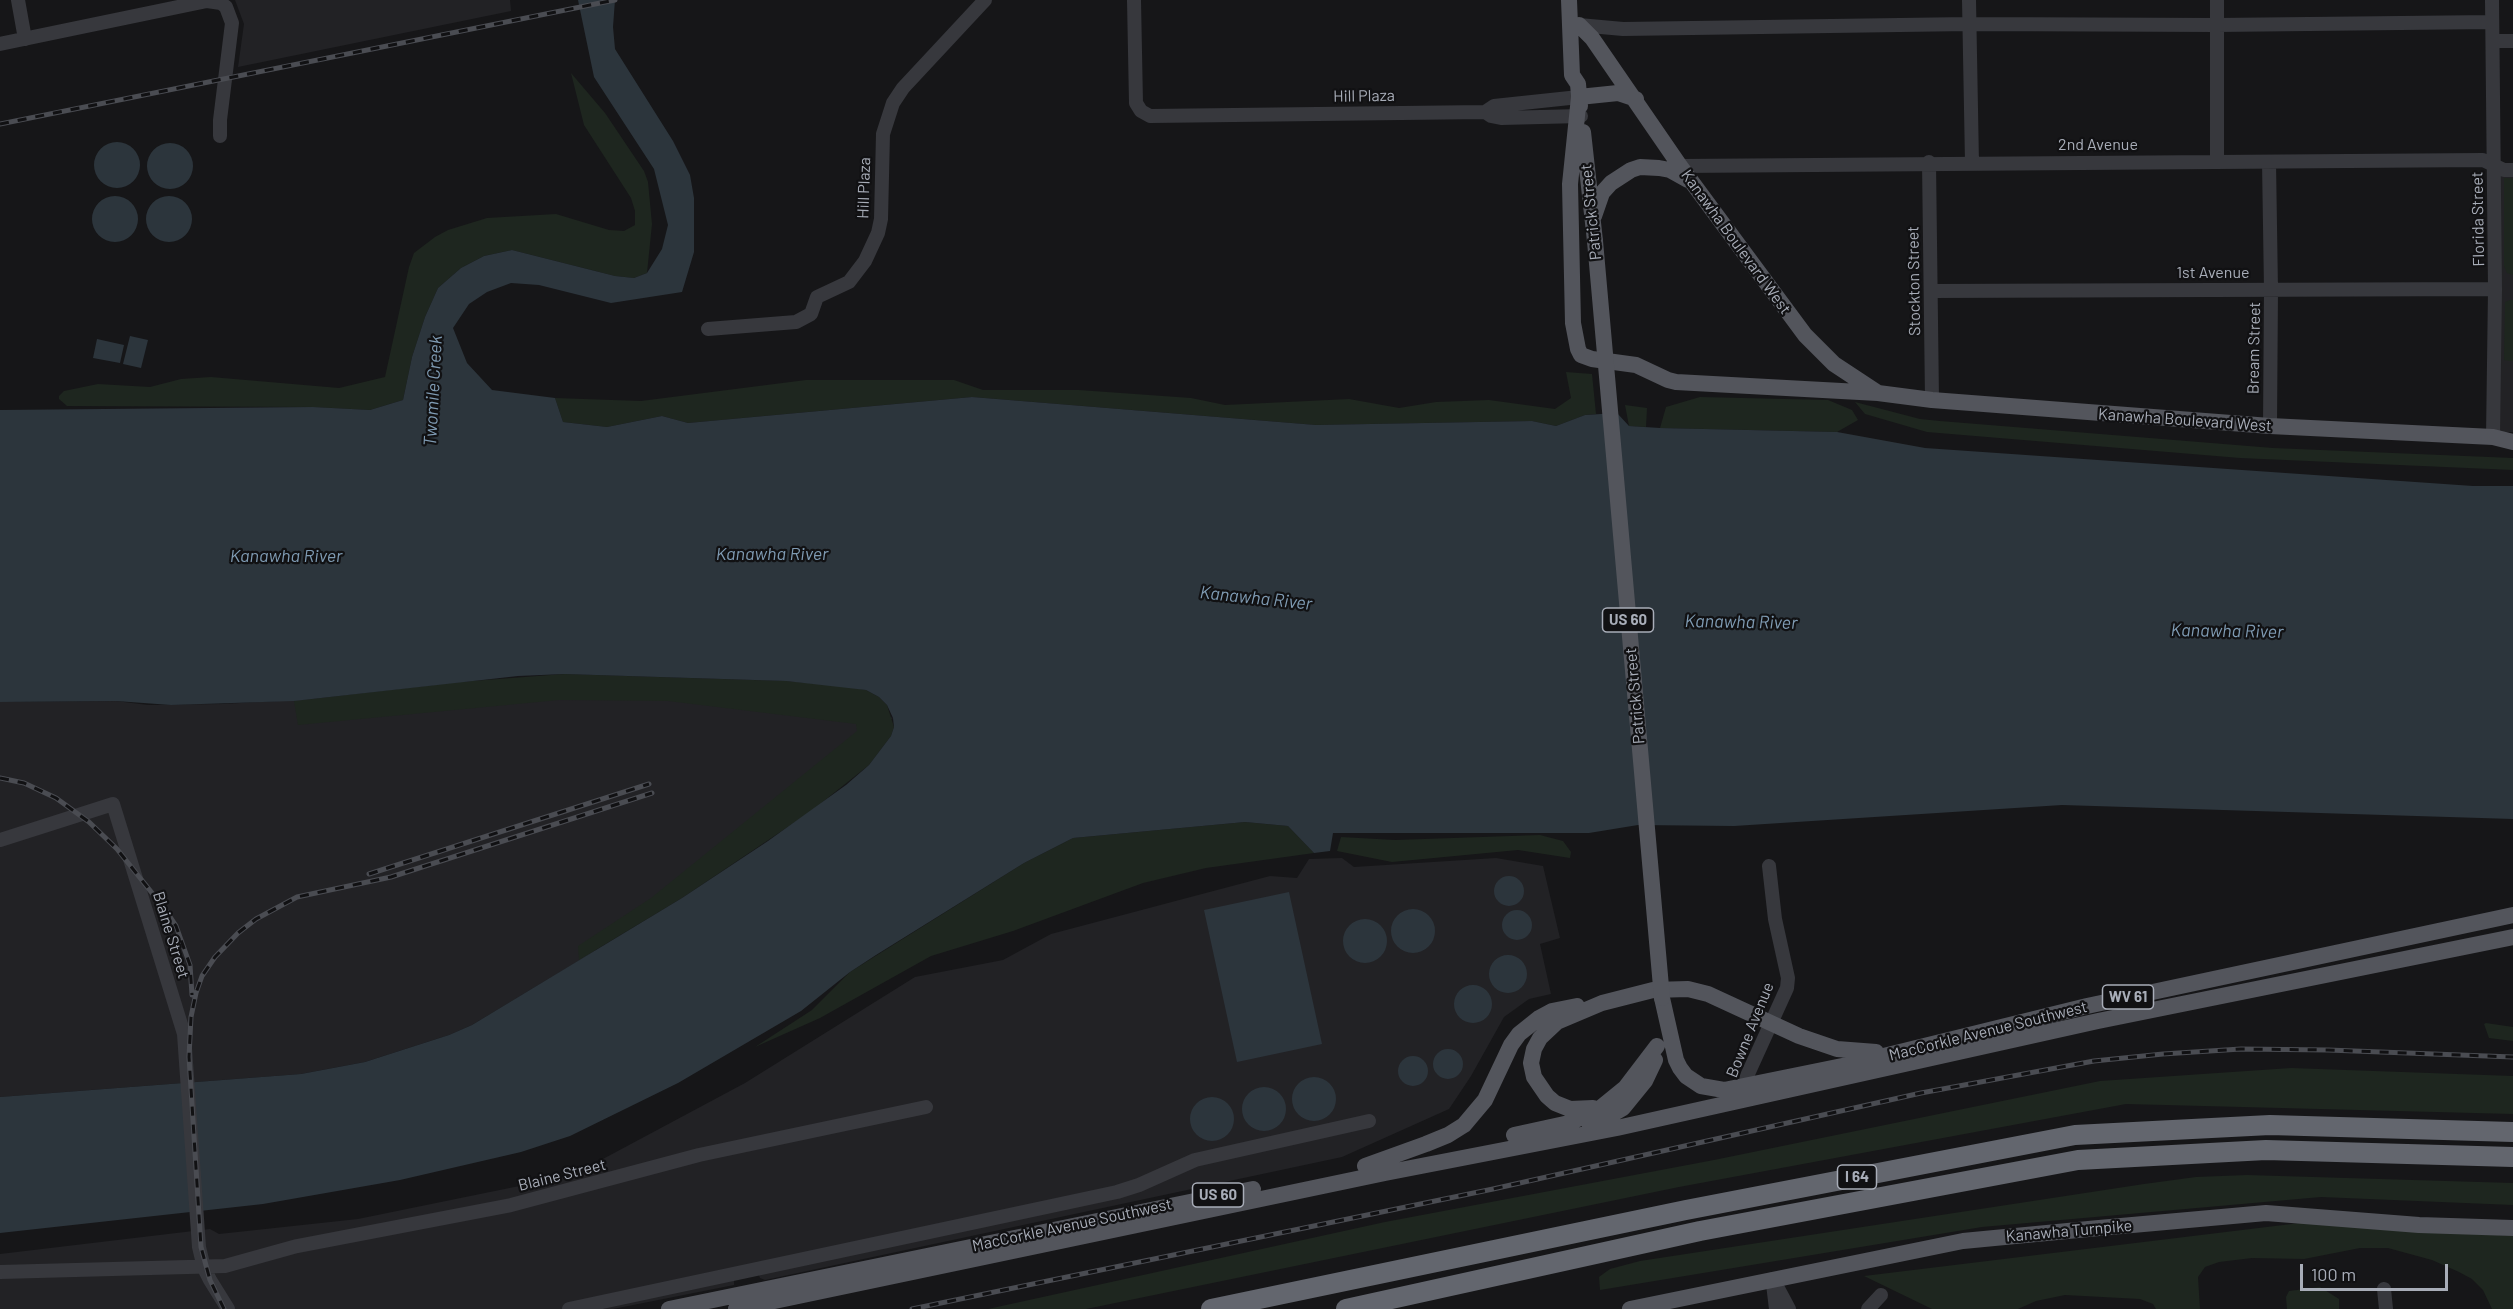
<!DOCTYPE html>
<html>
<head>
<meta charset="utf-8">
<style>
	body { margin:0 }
	#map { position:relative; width:2513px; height:1309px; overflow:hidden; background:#161618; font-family:Barlow,sans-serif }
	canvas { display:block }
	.scale { position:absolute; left:2300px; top:1264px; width:148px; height:27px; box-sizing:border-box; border:3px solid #a8adb8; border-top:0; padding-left:8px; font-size:18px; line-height:21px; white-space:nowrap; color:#a8adb8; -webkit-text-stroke:4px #111113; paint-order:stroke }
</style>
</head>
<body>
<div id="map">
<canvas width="2513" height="1309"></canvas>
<div class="scale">100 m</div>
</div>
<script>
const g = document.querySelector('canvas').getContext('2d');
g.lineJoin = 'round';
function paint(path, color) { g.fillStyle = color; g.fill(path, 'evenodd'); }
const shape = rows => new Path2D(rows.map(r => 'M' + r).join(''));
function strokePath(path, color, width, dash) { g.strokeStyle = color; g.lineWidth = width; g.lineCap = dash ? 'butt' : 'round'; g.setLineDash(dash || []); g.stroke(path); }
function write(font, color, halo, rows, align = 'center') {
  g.font = font + ' Barlow,sans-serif'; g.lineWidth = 4.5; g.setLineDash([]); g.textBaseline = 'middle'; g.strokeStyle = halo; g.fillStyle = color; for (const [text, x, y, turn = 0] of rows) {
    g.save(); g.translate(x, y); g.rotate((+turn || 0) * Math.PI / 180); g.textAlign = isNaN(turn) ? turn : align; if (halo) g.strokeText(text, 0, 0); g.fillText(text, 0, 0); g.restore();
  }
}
paint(shape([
	[235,0,510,0,511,11,238,67,244,24],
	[2493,165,2513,170,2513,432,2504,432,2493,437],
	[683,679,786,681,893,718,590,954,472,1025,449,1035,365,1062,301,1074,0,1097,0,702,116,701,148,705,222,704],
	[1342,858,1354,867,1496,858,1543,866,1560,938,1540,944,1551,994,1529,999,1504,1017,1471,1076,1449,1109,1342,1157,765,1280,760,1278,757,1270,734,1277,734,1285,613,1309,0,1309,0,1254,210,1229,219,1234,358,1219,573,1175,745,1083,915,977,1003,960,1051,934,1270,876,1297,878,1309,859]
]), '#222225');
paint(shape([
	[571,73,605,113,644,171,648,182,652,224,647,273,634,278,615,276,512,250,484,256,461,268,438,288,425,317,412,357,403,400,370,410,313,407,67,406,59,399,59,396,64,391,98,384,150,387,181,379,211,377,339,388,385,377,409,267,414,253,435,237,448,230,487,218,556,214,609,230,624,231,635,225,635,211,631,198,584,125],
	[2504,178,2513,178,2513,275,2507,273,2504,266],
	[2510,300,2513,300,2513,361,2509,361,2504,360,2505,302],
	[1566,372,1592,374,1596,414,1585,415,1556,426,1532,421,1316,425,972,397,688,423,662,416,607,427,563,422,555,398,641,401,806,380,954,380,983,390,1079,390,1191,398,1225,405,1349,399,1399,408,1436,402,1489,400,1555,409,1571,398],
	[1700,397,1828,400,1852,410,1858,420,1837,432,1660,428,1666,407],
	[1855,402,1920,419,1940,421,2273,448,2513,458,2513,470,2240,458,1927,432,1865,414],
	[1625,405,1647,408,1646,427,1629,426],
	[564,674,786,681,842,686,866,690,879,697,887,705,894,727,891,736,869,765,810,812,682,898,579,960,578,946,651,898,857,731,856,724,668,701,559,700,298,725,294,701,459,682],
	[1245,822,1288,826,1314,853,1206,868,1143,883,1013,931,931,956,820,1018,755,1047,812,1010,850,972,1024,863,1073,838],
	[1540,835,1563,841,1571,852,1570,858,1518,850,1392,862,1337,851,1341,837,1395,840],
	[2486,1023,2513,1027,2513,1041,2489,1038,2484,1024],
	[2291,1068,2513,1076,2513,1114,2126,1104,1679,1187,1086,1309,988,1309,1385,1222,1714,1160,2100,1081],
	[2247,1175,2513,1183,2513,1205,2321,1197,1982,1227,1600,1290,1599,1277,1610,1269,1640,1261,2144,1184,2196,1177],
	[2308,1222,2513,1236,2513,1309,2492,1309,2483,1290,2472,1279,2459,1272,2432,1260,2388,1248,2360,1248,2304,1259,2252,1258,2219,1262,2205,1267,2198,1277,2200,1309,2156,1309,2153,1304,2140,1299,2065,1295,2036,1301,2018,1309,1932,1309,1864,1276],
	[2320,1287,2339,1299,2339,1309,2287,1309,2286,1297,2289,1291]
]), '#1e261f');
paint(shape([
	[578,0,615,0,613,27,615,49,673,141,690,175,694,198,694,252,682,292,611,303,539,285,511,283,487,292,469,304,453,328,467,363,492,390,555,398,563,422,607,427,662,416,688,423,972,397,1316,425,1532,421,1556,426,1585,415,1617,413,1629,426,1660,428,1837,432,1925,448,2473,486,2513,486,2513,819,2062,805,1734,826,1638,825,1589,833,1333,833,1330,851,1314,853,1288,826,1245,822,1073,838,1024,863,876,955,850,972,801,1011,678,1083,570,1136,521,1152,400,1180,263,1204,0,1233,0,1097,301,1074,365,1062,449,1035,472,1025,682,898,768,841,846,785,869,765,891,736,894,727,893,718,887,705,879,697,866,690,786,681,564,674,518,676,294,701,171,705,116,701,0,702,0,410,313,407,370,410,403,400,412,357,425,317,438,288,461,268,484,256,512,250,615,276,634,278,647,273,662,249,668,225,654,169,594,77],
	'94 165a23 23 0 1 1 46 0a23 23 0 1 1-46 0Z',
	'147 166a23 23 0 1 1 46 0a23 23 0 1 1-46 0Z',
	'146 219a23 23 0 1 1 46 0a23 23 0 1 1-46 0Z',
	'92 219a23 23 0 1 1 46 0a23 23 0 1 1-46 0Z',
	[130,336,148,340,141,368,123,364],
	[97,339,124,345,120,363,93,358],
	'1494 891a15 15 0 1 1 30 0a15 15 0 1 1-30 0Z',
	[1289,892,1322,1044,1237,1062,1204,910],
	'1391 931a22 22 0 1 1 44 0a22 22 0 1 1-44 0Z',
	'1502 925a15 15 0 1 1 30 0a15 15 0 1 1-30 0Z',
	'1343 941a22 22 0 1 1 44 0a22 22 0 1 1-44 0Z',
	'1489 974a19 19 0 1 1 38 0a19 19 0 1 1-38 0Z',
	'1454 1004a19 19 0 1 1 38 0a19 19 0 1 1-38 0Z',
	'1433 1064a15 15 0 1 1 30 0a15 15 0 1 1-30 0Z',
	'1398 1071a15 15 0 1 1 30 0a15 15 0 1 1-30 0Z',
	'1292 1099a22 22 0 1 1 44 0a22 22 0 1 1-44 0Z',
	'1242 1109a22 22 0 1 1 44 0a22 22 0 1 1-44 0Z',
	'1190 1119a22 22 0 1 1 44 0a22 22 0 1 1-44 0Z'
]), '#2c353c');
strokePath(shape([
	[18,0,25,39],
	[1134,0,1136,103,1141,111,1150,116,1485,112],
	[1969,0,1972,163],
	[2492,0,2495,289,2493,437],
	[1579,25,1623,29,1969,24,2217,25,2492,22],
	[2493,41,2513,41],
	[0,44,207,1,221,3,226,7,232,23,220,120,220,136],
	[1579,97,1494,106,1485,112,1491,116,1501,118,1581,116],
	[2217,161,2217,0],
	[1929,162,1932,400],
	[2269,162,2271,290,2270,426],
	[1680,166,2483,160,2504,170,2513,170],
	[1931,291,2495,289],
	[708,329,796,322,811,314,817,297,849,282,865,261,878,233,881,219,883,134,893,103,903,88,985,0],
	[0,840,113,804,184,1034,199,1247,204,1268,210,1280,228,1309],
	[1744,1093,1747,1076,1787,988,1788,978,1775,919,1769,866],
	[0,1272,225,1266,297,1246,511,1205,699,1155,926,1107],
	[1773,1279,1789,1309],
	[1773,1284,1776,1309],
	[2384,1289,2386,1309],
	[569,1309,1117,1192,1139,1185,1195,1160,1369,1121],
	[1868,1309,1881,1295]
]), '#37383d', 14);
strokePath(shape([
	[1569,0,1572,75,1578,84,1580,106],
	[1579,25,1592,38,1680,166,1805,335,1834,364,1878,393],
	[1579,97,1570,184,1573,323,1578,349,1581,355,1592,359,1636,365,1668,380,1676,382,1878,393,1932,400,2270,426,2493,437,2513,442],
	[1579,97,1618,93,1636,99],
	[1583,132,1595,241],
	[1594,216,1602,193,1611,183,1631,170,1640,167,1659,168,1670,170,1688,180],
	[1662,998,1676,1060,1680,1068,1686,1076,1701,1086,1724,1090,1847,1065,2087,1006,2513,915],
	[1593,1108,1570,1109,1555,1103,1547,1096,1534,1077,1531,1063,1534,1049,1540,1038,1557,1022,1602,1003,1653,990,1688,989,1708,994,1799,1036,1837,1049,1876,1052],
	[1590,1127,1623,1108,1645,1081,1655,1060],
	[1514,1135,1569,1123,1598,1110,1625,1088,1657,1046],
	[1365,1166,1426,1144,1448,1135,1464,1125,1485,1100,1511,1045,1519,1034,1539,1018,1552,1011,1577,1006],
	[669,1309,1253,1189],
	[736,1309,1385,1173,1617,1128,2098,1021,2513,937],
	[1630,1309,1963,1241,2099,1228,2266,1213,2419,1225,2513,1228]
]), '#53555c', 16);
strokePath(shape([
	[1211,1309,1686,1210,2075,1135,2270,1125,2513,1132],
	[1346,1309,1700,1231,2078,1160,2266,1150,2513,1157]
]), '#63666e', 20);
const rail = shape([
	[0,124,615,0],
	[0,778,24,783,56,798,89,822,117,849,164,908,176,926,190,965,192,995],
	[369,874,649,784],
	[224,1309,210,1280,201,1247,189,1057,191,1017,196,993,202,976,215,957,238,933,256,919,297,897,391,877,652,793],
	[912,1309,1493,1189,1921,1093,2094,1061,2163,1054,2241,1049,2328,1050,2513,1057]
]);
strokePath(rail, '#4a4c52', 5);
strokePath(rail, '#111113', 3, [9]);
strokePath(shape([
	[1595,241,1662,998]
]), '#53555c', 16);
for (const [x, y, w] of [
	[1628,620,51],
	[2128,997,51],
	[1857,1177,39],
	[1218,1195,51]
]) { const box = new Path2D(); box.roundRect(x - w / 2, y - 12, w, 24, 4.5); g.fillStyle = '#111113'; g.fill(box); strokePath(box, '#a8adb8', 1.5); }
write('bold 15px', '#a8adb8', null, [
	["US 60",1628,620],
	["WV 61",2128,997],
	["I 64",1857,1177],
	["US 60",1218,1195]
]);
write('16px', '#a8adb8', '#111113', [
	["Hill Plaza",1364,96,-1],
	["2nd Avenue",2098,145],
	["Hill Plaza",864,188,-88],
	["Patrick Street",1591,212,-96],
	["Florida Street",2478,219,-91],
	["Kanawha Boulevard West",1736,242,54],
	["1st Avenue",2213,273],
	["Stockton Street",1914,281,-91],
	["Bream Street",2254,348,-89],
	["Kanawha Boulevard West",2185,420,4],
	["Patrick Street",1635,696,-95],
	["Blaine Street",171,935,73],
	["Bowne Avenue",1750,1030,-68],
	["MacCorkle Avenue Southwest",1988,1031,-14],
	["Blaine Street",562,1175,-14],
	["MacCorkle Avenue Southwest",1072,1225,-12],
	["Kanawha Turnpike",2069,1231,-5]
]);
write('italic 18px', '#7f9bb3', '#111113', [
	["Twomile Creek",433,391,-87],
	["Kanawha River",772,554],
	["Kanawha River",286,556],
	["Kanawha River",1256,598,6],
	["Kanawha River",1741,622,1],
	["Kanawha River",2227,631,1]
]);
</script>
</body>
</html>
